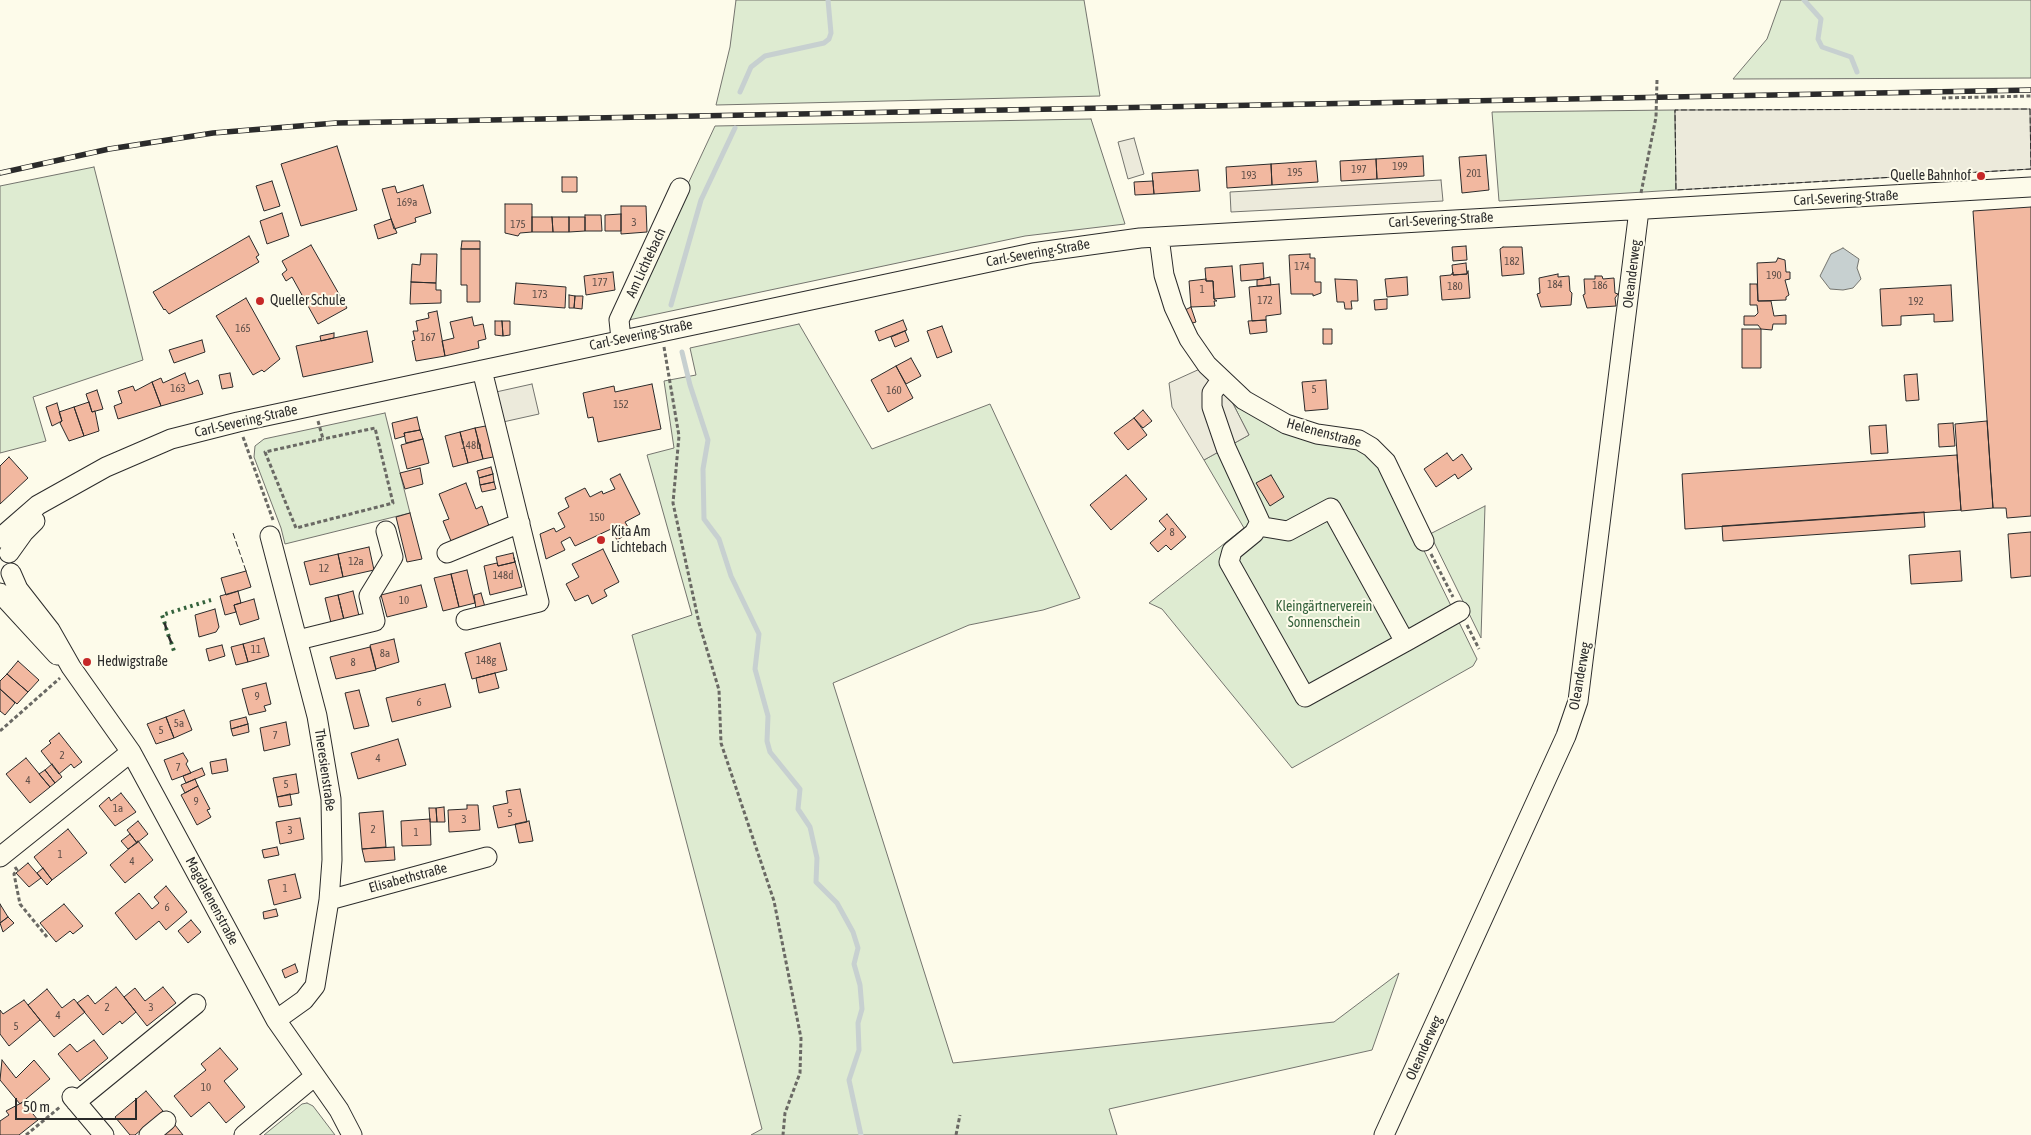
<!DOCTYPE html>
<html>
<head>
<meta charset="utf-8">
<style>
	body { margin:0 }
	#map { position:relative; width:2031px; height:1135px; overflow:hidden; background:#fdfbea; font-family:"Asap Condensed",sans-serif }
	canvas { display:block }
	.scale { position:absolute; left:15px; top:1098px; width:122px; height:22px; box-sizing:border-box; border:2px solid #2b2b2b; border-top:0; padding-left:6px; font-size:15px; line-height:18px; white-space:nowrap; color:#2b2b2b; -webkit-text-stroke:4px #fdfbea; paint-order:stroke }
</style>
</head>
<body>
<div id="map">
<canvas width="2031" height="1135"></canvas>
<div class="scale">50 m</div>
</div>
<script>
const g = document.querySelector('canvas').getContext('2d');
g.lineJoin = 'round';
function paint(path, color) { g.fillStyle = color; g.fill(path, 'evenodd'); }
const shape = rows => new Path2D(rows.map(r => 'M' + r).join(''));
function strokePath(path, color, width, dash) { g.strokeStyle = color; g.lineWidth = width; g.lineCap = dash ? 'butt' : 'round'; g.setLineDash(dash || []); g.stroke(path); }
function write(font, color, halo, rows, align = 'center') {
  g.font = font + ' "Asap Condensed",sans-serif'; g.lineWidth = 4; g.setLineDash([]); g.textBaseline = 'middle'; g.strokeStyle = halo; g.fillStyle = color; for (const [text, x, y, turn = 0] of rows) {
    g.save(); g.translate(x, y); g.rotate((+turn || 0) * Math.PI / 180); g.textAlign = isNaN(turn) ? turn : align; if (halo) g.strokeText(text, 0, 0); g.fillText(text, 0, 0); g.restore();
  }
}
const green = shape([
	[736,0,1084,0,1100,96,716,105,730,47,736,0],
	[1781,0,2031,0,2031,78,1733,79,1767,39,1781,0],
	[1675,110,1676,190,1499,201,1492,112,1675,110],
	[1091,119,1125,224,1025,236,624,321,715,126,1091,119],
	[94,167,143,360,33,397,46,441,0,453,0,186,94,167],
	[799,324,872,449,990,404,1080,598,1043,610,969,625,833,683,953,1063,1334,1022,1399,973,1372,1050,1109,1109,1117,1135,751,1135,762,1129,632,635,692,615,647,455,674,448,664,381,696,375,690,348,799,324],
	[1228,394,1368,452,1390,481,1477,659,1473,666,1292,768,1162,609,1149,603,1244,528,1204,460,1249,435,1228,394],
	[385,413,410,513,285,544,281,528,254,457,255,446,264,439,385,413],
	[1485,506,1481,638,1430,534,1485,506],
	[307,1103,313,1106,335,1135,264,1135,302,1104,307,1103]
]);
paint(green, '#deebd1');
strokePath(green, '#74746e', 1);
const parking = shape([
	[2030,109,2031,169,1676,190,1675,110,2030,109],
	[1134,138,1144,174,1128,179,1118,142,1134,138],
	[1441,180,1443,201,1231,212,1230,192,1441,180],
	[1202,368,1228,394,1249,435,1204,460,1172,407,1169,383,1202,368],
	[532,384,539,414,503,422,496,392,532,384]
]);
paint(parking, '#eceadb');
strokePath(parking, '#74746e', 1);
const water = shape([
	[1843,248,1859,259,1857,268,1861,279,1853,288,1843,290,1830,289,1820,276,1831,254,1843,248]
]);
paint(water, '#c7d0d0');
strokePath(water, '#74746e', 1);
strokePath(shape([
	[1804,0,1821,19,1818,39,1822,47,1851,57,1857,72],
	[740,92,751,67,765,56,824,43,829,39,831,33,828,0],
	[671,305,701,200,735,128],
	[682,352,690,385,708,440,703,469,704,519,719,539,731,576,759,634,755,669,768,716,767,741,770,752,800,789,798,809,810,827,817,858,816,882,837,903,853,932,858,948,854,964,860,985,862,1009,858,1023,859,1050,849,1080,861,1135]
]), '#c7d0d0', 5);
const building = shape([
	[337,146,357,210,301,226,281,164,337,146],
	[1486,155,1489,190,1462,193,1459,157,1486,155],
	[1423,156,1424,176,1377,179,1376,159,1423,156],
	[1376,159,1377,179,1341,181,1340,161,1376,159],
	[1316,161,1318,182,1272,185,1271,164,1316,161],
	[1271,164,1272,185,1227,188,1226,167,1271,164],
	[1198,170,1200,191,1154,194,1152,173,1198,170],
	[562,177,577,177,577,192,562,192,562,177],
	[272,181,280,206,264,211,256,186,272,181],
	[1153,181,1154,194,1135,195,1134,182,1153,181],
	[423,185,431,213,415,218,416,222,394,229,382,189,395,186,397,193,423,185],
	[505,204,532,204,532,232,520,233,518,236,505,233,505,204],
	[621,206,646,206,647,232,621,234,621,206],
	[2031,207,2031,516,2007,518,2006,508,1993,508,1973,211,2031,207],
	[282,213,289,236,267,244,260,221,282,213],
	[621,214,621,231,605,231,605,215,621,214],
	[585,215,601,215,602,231,585,231,585,215],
	[532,217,552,217,553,232,532,232,532,217],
	[552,217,569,217,569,232,553,232,552,217],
	[569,217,585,217,585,231,569,232,569,217],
	[391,219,397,233,378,239,374,225,391,219],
	[249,236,259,255,256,257,259,262,169,314,165,309,164,310,153,292,249,236],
	[462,241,480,241,480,249,461,249,462,241],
	[311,245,347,308,318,324,292,277,286,281,282,274,287,270,282,261,311,245],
	[1466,246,1467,260,1453,261,1452,247,1466,246],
	[1503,247,1522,247,1524,274,1502,276,1500,249,1503,247],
	[461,249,480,249,480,302,467,302,467,285,461,285,461,249],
	[421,254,437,254,436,283,411,282,412,264,420,265,421,254],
	[1310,254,1310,258,1315,258,1315,282,1321,282,1321,293,1313,296,1313,294,1291,294,1289,255,1310,254],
	[1778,258,1785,260,1786,272,1790,272,1790,279,1785,280,1789,295,1786,297,1786,300,1758,301,1757,263,1776,262,1778,258],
	[1263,263,1264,279,1241,281,1240,265,1263,263],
	[1466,263,1467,274,1453,275,1452,265,1466,263],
	[1232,266,1235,297,1214,299,1213,281,1206,281,1205,268,1232,266],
	[1468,271,1470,298,1442,300,1440,276,1451,275,1453,272,1453,275,1467,274,1468,271],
	[613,272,615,290,586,295,584,276,613,272],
	[1558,274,1558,277,1569,276,1570,291,1572,293,1571,305,1541,307,1537,294,1540,293,1539,278,1558,274],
	[1595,276,1602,276,1603,279,1614,278,1615,293,1618,294,1615,298,1616,306,1587,308,1583,295,1585,294,1584,279,1595,279,1595,276],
	[1270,277,1271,285,1257,286,1257,280,1270,277],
	[1407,277,1408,295,1387,297,1385,279,1407,277],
	[1206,279,1206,281,1213,281,1214,299,1217,301,1214,301,1215,306,1191,307,1189,281,1206,279],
	[1335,279,1357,280,1358,301,1351,301,1352,309,1345,309,1344,302,1337,302,1335,279],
	[411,282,436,283,436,290,441,290,441,303,410,304,411,282],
	[516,283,566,287,565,308,514,304,516,283],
	[1279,284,1281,314,1266,316,1266,320,1252,321,1249,287,1279,284],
	[1750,284,1757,284,1758,301,1771,301,1774,316,1786,315,1786,324,1773,324,1772,330,1761,329,1758,325,1744,325,1744,316,1755,316,1758,313,1757,305,1750,305,1750,284],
	[1951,285,1953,321,1934,322,1934,314,1901,316,1901,325,1882,326,1880,289,1951,285],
	[569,295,575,296,574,308,569,308,569,295],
	[575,296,583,296,582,309,574,308,575,296],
	[246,298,280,359,264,372,262,370,253,375,216,316,246,298],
	[1387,299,1387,309,1375,310,1374,300,1387,299],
	[1191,307,1196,322,1189,324,1185,310,1191,307],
	[437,311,445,356,416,361,412,341,415,340,413,331,418,331,416,321,429,318,428,313,437,311],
	[472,317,474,326,483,324,486,339,478,341,479,348,445,356,442,341,454,338,450,322,472,317],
	[903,320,907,330,879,341,875,331,903,320],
	[1266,320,1267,332,1250,334,1248,321,1266,320],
	[495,321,502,321,503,336,495,335,495,321],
	[502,321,510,321,510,335,503,336,502,321],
	[942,326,952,352,937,358,927,331,942,326],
	[1323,329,1332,329,1332,344,1323,344,1323,329],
	[1742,329,1761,329,1761,368,1742,368,1742,329],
	[367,331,373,362,303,377,296,346,367,331],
	[905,331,909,341,895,347,891,337,905,331],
	[334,333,334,338,321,341,320,336,334,333],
	[202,340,205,352,174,363,169,350,202,340],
	[911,358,921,376,906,384,896,366,911,358],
	[896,366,913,398,888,412,871,380,896,366],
	[185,373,189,384,198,380,203,394,161,406,152,382,161,378,163,383,185,373],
	[230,373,233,387,222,389,219,375,230,373],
	[1917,374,1919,400,1906,401,1904,375,1917,374],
	[1326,380,1328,409,1305,411,1302,382,1326,380],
	[152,382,161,406,118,419,114,406,122,403,118,391,133,386,135,391,152,382],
	[652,384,661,429,598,442,593,417,588,418,583,393,614,386,615,392,652,384],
	[97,390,103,409,92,412,86,394,97,390],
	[89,402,92,412,95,411,99,431,84,436,74,407,89,402],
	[57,403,62,421,52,426,46,407,57,403],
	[74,407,84,436,69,441,60,423,62,421,59,412,74,407],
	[1143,410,1152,421,1143,428,1134,418,1143,410],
	[417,417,420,430,404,433,405,436,395,439,392,423,417,417],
	[1134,418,1147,435,1128,450,1114,433,1134,418],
	[1987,421,1993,508,1961,511,1955,424,1987,421],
	[1953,423,1955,446,1939,447,1938,424,1953,423],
	[491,425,498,456,483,459,475,428,491,425],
	[1886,425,1888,453,1871,454,1869,426,1886,425],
	[475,428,483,459,468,463,460,432,475,428],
	[420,430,423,439,406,443,404,433,420,430],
	[460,432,468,463,453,467,445,436,460,432],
	[423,439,429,463,407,469,401,445,423,439],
	[1447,453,1453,461,1462,454,1472,469,1458,479,1455,474,1436,487,1424,469,1447,453],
	[1957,455,1961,510,1685,529,1682,474,1957,455],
	[9,457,28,478,0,504,0,466,9,457],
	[491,467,493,474,479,478,477,471,491,467],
	[420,468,423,484,405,489,400,473,420,468],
	[493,474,494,482,480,485,479,478,493,474],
	[620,474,640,514,625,522,631,532,617,540,611,529,575,546,570,537,561,542,565,550,546,559,540,534,554,528,556,532,565,527,558,513,569,507,565,498,585,488,590,497,602,491,603,494,615,489,610,479,620,474],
	[1126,475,1147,499,1111,530,1090,505,1126,475],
	[1271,475,1284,497,1270,506,1256,483,1271,475],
	[494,482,496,489,482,492,480,485,494,482],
	[466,483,476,509,482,506,489,526,451,541,443,521,449,519,439,494,466,483],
	[1924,512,1925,527,1723,541,1722,526,1924,512],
	[410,513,422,559,407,562,396,517,410,513],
	[1167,514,1186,537,1171,550,1166,545,1158,552,1150,543,1166,529,1159,521,1167,514],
	[2031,532,2031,576,2011,578,2008,534,2031,532],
	[369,547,374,570,343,577,338,554,369,547],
	[603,549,619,582,604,590,607,596,592,604,588,595,575,601,566,584,579,577,572,564,603,549],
	[1960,551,1962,581,1911,584,1909,555,1960,551],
	[513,553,515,562,498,566,496,557,513,553],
	[338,554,343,577,310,585,304,562,338,554],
	[514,558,522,587,490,595,484,566,497,563,498,566,515,562,514,558],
	[467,570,475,603,459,607,451,574,467,570],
	[246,571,251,587,226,595,221,578,246,571],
	[451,574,459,607,443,611,434,578,451,574],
	[421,585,427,607,387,617,381,595,421,585],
	[238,591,241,603,234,605,236,612,225,615,220,596,238,591],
	[353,591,360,620,345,624,338,595,353,591],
	[481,593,485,607,476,609,474,595,481,593],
	[338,595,345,624,332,627,325,598,338,595],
	[254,599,259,619,240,625,234,605,254,599],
	[215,609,219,627,216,632,199,637,195,615,215,609],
	[264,638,269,656,248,662,243,644,264,638],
	[394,639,399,662,376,669,370,645,394,639],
	[500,643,507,670,472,679,465,653,500,643],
	[243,644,248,662,236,665,231,647,243,644],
	[222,645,225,656,209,661,206,649,222,645],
	[370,647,376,670,336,679,330,657,370,647],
	[18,661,39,680,28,692,7,674,18,661],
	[495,673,499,688,479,693,476,678,495,673],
	[7,674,28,692,17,704,0,689,0,681,7,674],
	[266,683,271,704,264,706,266,711,249,715,242,689,266,683],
	[445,684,451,707,392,722,386,698,445,684],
	[0,689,15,703,5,715,0,711,0,689],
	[359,690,369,726,354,729,345,693,359,690],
	[184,710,192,730,174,738,166,717,184,710],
	[166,717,174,738,156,744,147,724,166,717],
	[246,717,248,724,231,729,230,721,246,717],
	[286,722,290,745,264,751,260,728,286,722],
	[248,724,249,732,233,736,231,729,248,724],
	[59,733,82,762,74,768,71,764,59,774,41,751,51,743,49,741,59,733],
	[398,739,406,765,358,779,351,753,398,739],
	[183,753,188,761,186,764,191,773,172,780,164,760,183,753],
	[26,758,50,787,30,803,6,774,26,758],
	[226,759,228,771,212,774,210,762,226,759],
	[52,764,62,777,55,783,45,770,52,764],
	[202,768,205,775,186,783,183,776,202,768],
	[45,770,55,783,50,787,39,774,45,770],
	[296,774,299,793,277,797,273,778,296,774],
	[195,779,198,786,185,793,181,785,195,779],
	[198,786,210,809,207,810,211,817,197,825,181,795,198,786],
	[520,789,527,822,498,828,493,806,508,803,506,791,520,789],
	[121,793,136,812,115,826,99,806,109,797,111,801,121,793],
	[290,794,292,805,279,807,277,797,290,794],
	[467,805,478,805,480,830,449,832,448,810,467,809,467,805],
	[444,807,445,822,437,822,436,808,444,807],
	[429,808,436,808,437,822,430,822,429,808],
	[383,811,386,847,362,849,359,813,383,811],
	[300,818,304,839,280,844,276,822,300,818],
	[430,819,431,845,402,846,401,821,430,819],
	[138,821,148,834,137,843,127,830,138,821],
	[529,821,533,841,519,843,515,824,529,821],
	[68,829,87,853,52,880,34,857,68,829],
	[130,834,137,843,128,849,121,841,130,834],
	[138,841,153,860,125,883,110,865,138,841],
	[277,847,279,855,264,858,262,850,277,847],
	[394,847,395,860,365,862,362,849,394,847],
	[28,863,41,878,29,887,16,873,28,863],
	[43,868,52,880,47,885,37,873,43,868],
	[295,874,301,898,274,905,268,880,295,874],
	[166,886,187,912,166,930,159,921,136,940,115,913,139,893,152,909,159,903,154,897,166,886],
	[0,904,8,917,0,923,0,904],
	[64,904,83,926,73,934,70,931,56,942,40,923,64,904],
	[276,909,278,916,264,919,263,912,276,909],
	[8,917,14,923,3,932,0,923,8,917],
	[191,920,201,932,188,943,178,931,191,920],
	[295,964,298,972,285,978,282,970,295,964],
	[116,987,136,1012,122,1024,120,1021,103,1035,77,1003,88,995,95,1004,116,987],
	[163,987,176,1003,147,1026,124,997,135,988,145,1001,163,987],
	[47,989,62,1008,74,999,85,1012,54,1037,28,1005,47,989],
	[24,1000,40,1020,9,1046,0,1034,0,1010,3,1014,24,1000],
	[94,1040,108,1058,80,1081,58,1054,70,1044,77,1052,94,1040],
	[220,1048,238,1069,224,1081,245,1107,226,1123,209,1102,191,1117,174,1096,206,1070,201,1064,220,1048],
	[2,1060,16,1078,34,1060,50,1079,20,1104,0,1080,2,1060],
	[146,1091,163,1111,135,1135,130,1135,115,1117,146,1091],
	[23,1102,38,1120,19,1135,0,1135,0,1121,9,1115,6,1111,23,1102],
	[175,1125,183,1135,162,1135,175,1125]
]);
paint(building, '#f2b8a0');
strokePath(building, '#2b2b2b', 1);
const minor = shape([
	[1159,237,1164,275,1174,307,1189,339,1207,365,1244,400,1286,424,1317,434,1359,440,1371,447,1386,462,1424,541],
	[621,339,619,320,680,188],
	[1221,380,1212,393,1212,407,1226,448,1260,522,1254,533,1232,551,1229,562,1305,697,1405,642,1331,508,1288,531,1258,526],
	[270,536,317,716,331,799,332,860,329,900,315,986,304,1000,276,1020],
	[0,538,38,505,106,467,171,439,238,422,1032,253,1140,238,2031,187],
	[9,553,24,532,35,521],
	[447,553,520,523],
	[11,573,18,589,50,630,71,667,131,752,276,1020,339,1110,352,1135],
	[0,593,57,655],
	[466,620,539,602,482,370],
	[298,640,375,621,369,596,393,557,386,531],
	[1405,642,1460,611],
	[0,857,131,752],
	[329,900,487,857],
	[72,1097,104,1135],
	[76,1102,196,1004],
	[149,1135,166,1121],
	[244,1135,315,1076],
	[1384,1135,1566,736,1578,701,1639,210]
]);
strokePath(minor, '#2b2b2b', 21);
strokePath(shape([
	[1942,98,2031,96],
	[1641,193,1656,117,1657,80],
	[664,347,679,436,673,503,699,623,719,690,721,743,774,901,801,1038,800,1073,785,1113,783,1135],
	[318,421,323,439,265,452,296,528,393,503,375,428,323,439],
	[243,437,273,520],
	[1431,554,1453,597],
	[1467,625,1479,649],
	[0,731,60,678],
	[15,867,17,870,14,874,20,904,47,937],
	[26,1135,60,1107],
	[956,1135,960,1115]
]), '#6a6964', 3, [4, 2.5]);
strokePath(minor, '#fdfbea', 19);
const rail = shape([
	[0,173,109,149,213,133,336,123,2031,90]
]);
strokePath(rail, '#2b2b2b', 5.5);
strokePath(rail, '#fdfbea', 4, [11]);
strokePath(shape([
	[165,624,162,615,211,600],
	[166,628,169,637],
	[171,642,174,651]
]), '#34623c', 4, [2.5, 4]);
strokePath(shape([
	[2030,109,2031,169,1676,190,1675,110,2030,109],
	[233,533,246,571]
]), '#2b2b2b', 1, [6, 2.5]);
strokePath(shape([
	[165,624,166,628],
	[169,637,171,642]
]), '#2b2b2b', 2.5);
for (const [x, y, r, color] of [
	[1981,176,5,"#c62828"],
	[260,301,5,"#c62828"],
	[601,540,5,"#c62828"],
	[87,662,5,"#c62828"]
]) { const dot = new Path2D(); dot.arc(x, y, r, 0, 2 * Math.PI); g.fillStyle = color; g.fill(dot); strokePath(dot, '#fdfbea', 2); }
write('11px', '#5d4e48', null, [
	["199",1400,167],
	["197",1359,170],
	["195",1295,173],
	["201",1474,174],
	["193",1249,176],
	["169a",407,203],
	["3",634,223],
	["175",518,225],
	["182",1512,262],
	["174",1302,267],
	["190",1774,276],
	["177",600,283],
	["184",1555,285],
	["186",1600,286],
	["180",1455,287],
	["1",1202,290],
	["173",540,295],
	["172",1265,301],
	["192",1916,302],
	["165",243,329],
	["167",428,338],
	["163",178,389],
	["5",1314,390],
	["160",894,391],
	["152",621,405],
	["148b",471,446],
	["150",597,518],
	["8",1172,533],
	["12a",356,562],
	["12",324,569],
	["148d",503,576],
	["10",404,601],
	["11",256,650],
	["8a",385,654],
	["148g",486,661],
	["8",353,663],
	["9",257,697],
	["6",419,703],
	["5a",179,724],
	["5",161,731],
	["7",275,736],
	["2",62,756],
	["4",378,759],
	["7",178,768],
	["4",28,781],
	["5",286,785],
	["9",196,802],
	["1a",118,809],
	["5",510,814],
	["3",464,820],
	["2",373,830],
	["3",290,831],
	["1",416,833],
	["1",60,855],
	["4",132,862],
	["1",285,889],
	["6",167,908],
	["2",107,1008],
	["3",151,1008],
	["4",58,1016],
	["5",16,1027],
	["10",206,1088]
]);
write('14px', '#2b2b2b', '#fdfbea', [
	["Quelle Bahnhof",1971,176,"right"],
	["Queller Schule",270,301],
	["Kita Am",611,532],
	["Lichtebach",611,548],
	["Hedwigstraße",97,662]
], 'left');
write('14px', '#2b2b2b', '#fdfbea', [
	["Carl-Severing-Straße",1846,198,-3],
	["Carl-Severing-Straße",1441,220,-3],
	["Carl-Severing-Straße",1038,253,-10],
	["Am Lichtebach",646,263,-65],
	["Oleanderweg",1632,274,-83],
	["Carl-Severing-Straße",641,335,-12],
	["Carl-Severing-Straße",246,421,-13],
	["Helenenstraße",1324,433,15],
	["Oleanderweg",1580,676,-80],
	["Theresienstraße",325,770,82],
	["Elisabethstraße",408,878,-15],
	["Magdalenenstraße",212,901,62],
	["Oleanderweg",1424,1048,-66]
]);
write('14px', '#34623c', '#fdfbea', [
	["Kleingärtnerverein",1324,607],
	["Sonnenschein",1324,623]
]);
</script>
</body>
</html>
